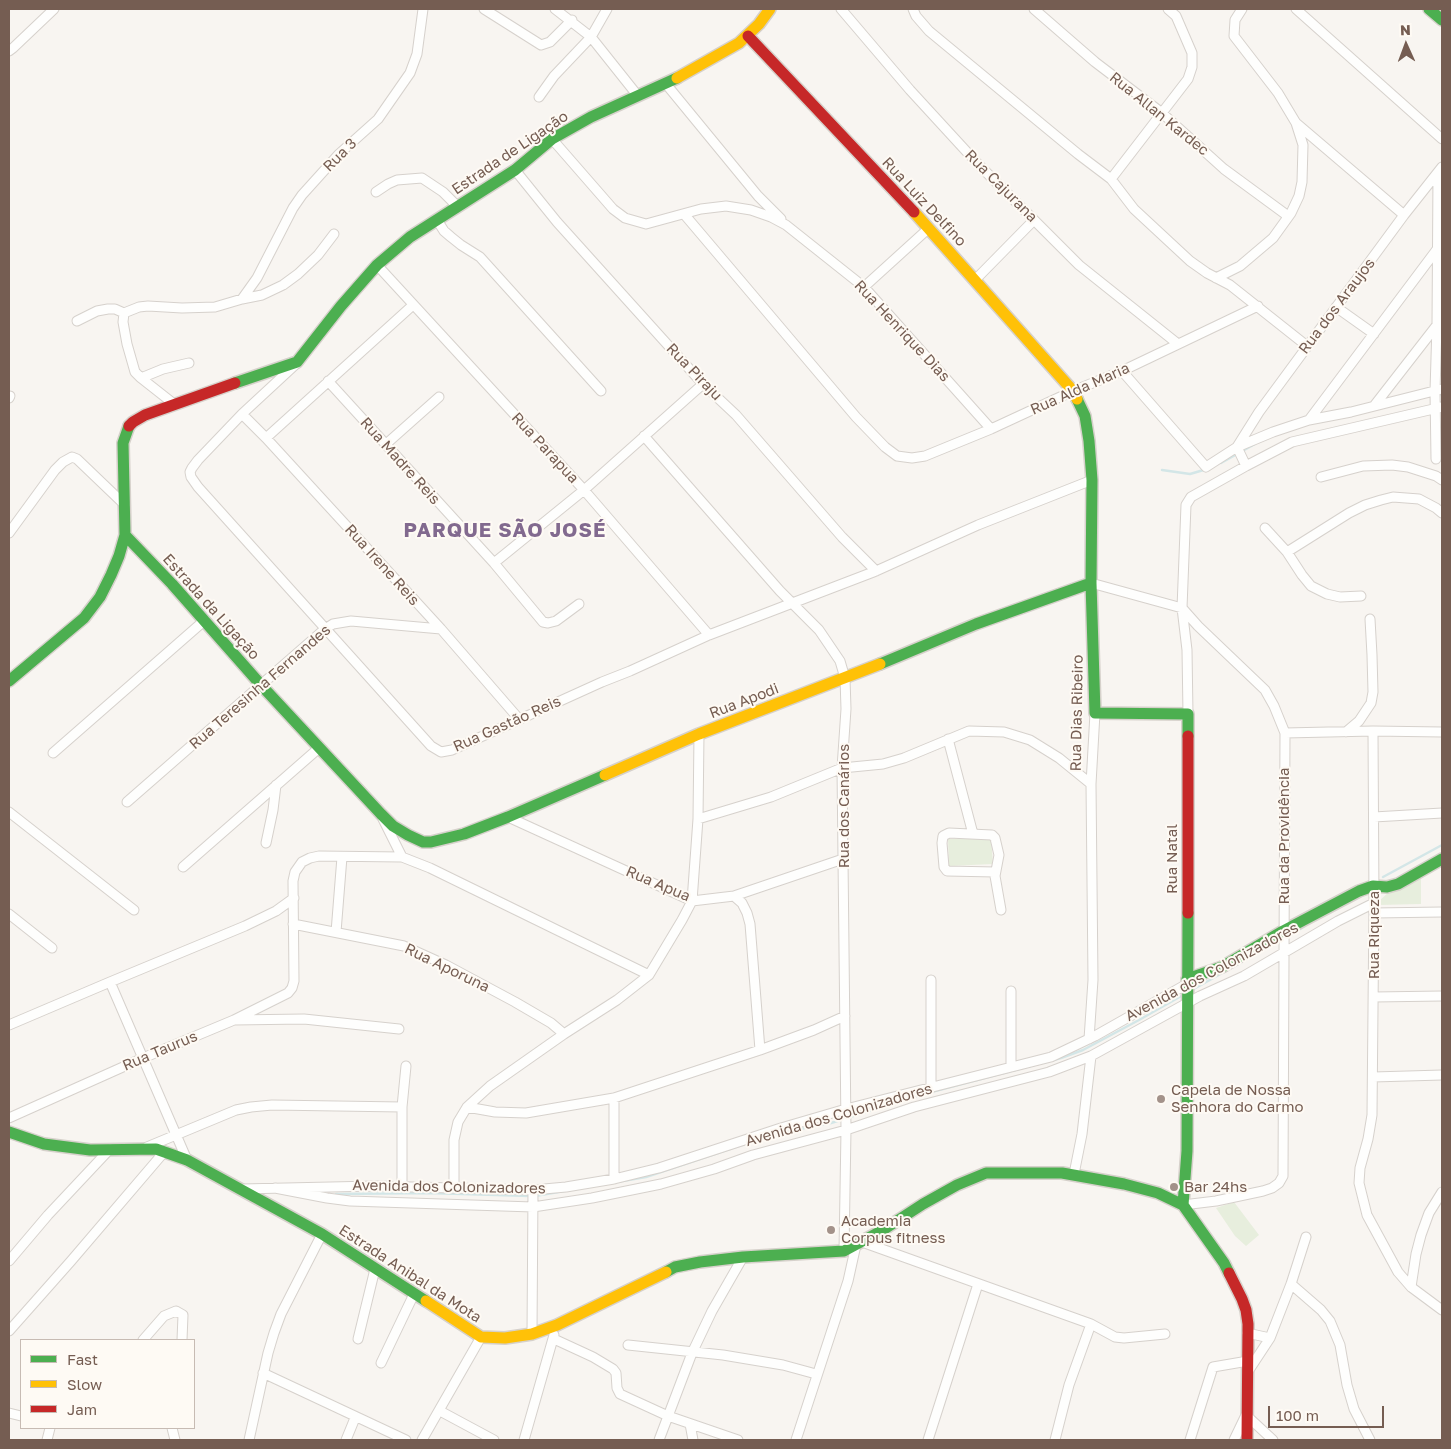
<!DOCTYPE html>
<html>
<head>
<meta charset="utf-8">
<style>
	body { margin:0 }
	#map { position:relative; width:1451px; height:1449px; overflow:hidden; background:#f8f5f1; font-family:"Golos Text",sans-serif }
	canvas { display:block }
	.frame { position:absolute; inset:0; border:10px solid #755d52; pointer-events:none }
	.legend { position:absolute; left:20px; top:1339px; width:175px; height:90px; box-sizing:border-box; background:#fefaf4; border:1px solid #c7bbb3; margin:0; padding:6px 9px; list-style:none; font-size:15px; color:#755d52 }
	.legend li { display:flex; align-items:center; gap:10px; height:25px }
	.legend b { width:25px; border:1px solid #c7bbb3 }
	.north { position:absolute; left:1381px; top:20px; width:50px; height:50px; -webkit-text-stroke:4px #fefaf4; paint-order:stroke; rotate:358deg; font-size:14px; font-weight:700; line-height:20px; text-align:center; color:#755d52 }
	.north::after { content:''; display:block; margin:auto; width:18px; height:22px; background:#755d52; clip-path:polygon(50% 0,100% 100%,50% 72%,0 100%) }
	.scale { position:absolute; left:1268px; top:1406px; width:116px; height:22px; box-sizing:border-box; border:2px solid #755d52; border-top:0; padding-left:6px; font-size:15px; line-height:18px; white-space:nowrap; color:#755d52; -webkit-text-stroke:4px #fefaf4; paint-order:stroke }
</style>
</head>
<body>
<div id="map">
<canvas width="1451" height="1449"></canvas>
<div class="frame"></div>
<ul class="legend">
<li><b style="height:6px;background:#4caf50"></b>Fast</li>
<li><b style="height:6px;background:#ffc107"></b>Slow</li>
<li><b style="height:6px;background:#c62828"></b>Jam</li>
</ul>
<div class="north">N</div>
<div class="scale">100 m</div>
</div>
<script>
const g = document.querySelector('canvas').getContext('2d');
g.lineJoin = 'round';
function paint(path, color) { g.fillStyle = color; g.fill(path, 'evenodd'); }
const shape = rows => new Path2D(rows.map(r => 'M' + r).join(''));
function strokePath(path, color, width, dash) { g.strokeStyle = color; g.lineWidth = width; g.lineCap = dash ? 'butt' : 'round'; g.setLineDash(dash || []); g.stroke(path); }
function write(font, color, halo, rows, align = 'center') {
  g.font = font + ' "Golos Text",sans-serif'; g.lineWidth = 4; g.setLineDash([]); g.textBaseline = 'middle'; g.strokeStyle = halo; g.fillStyle = color; for (const [text, x, y, turn = 0] of rows) {
    g.save(); g.translate(x, y); g.rotate((+turn || 0) * Math.PI / 180); g.textAlign = isNaN(turn) ? turn : align; if (halo) g.strokeText(text, 0, 0); g.fillText(text, 0, 0); g.restore();
  }
}
paint(shape([
	[991,837,993,864,949,866,948,839],
	[1421,876,1421,904,1379,905,1379,901,1390,891],
	[1234,1202,1259,1235,1246,1246,1235,1236,1216,1208]
]), '#e7eedd');
strokePath(shape([
	[1436,395,1442,395],
	[1221,463,1255,444],
	[1162,470,1190,474,1207,469],
	[1383,877,1442,845],
	[1286,938,1305,926],
	[1192,990,1281,940],
	[779,1133,831,1123,920,1095,1061,1058,1083,1050,1139,1020,1183,995],
	[336,1194,429,1193,530,1196],
	[535,1196,646,1177,745,1144]
]), '#d3e6e7', 2.5);
const street = shape([
	[484,9,541,45,550,42,572,20],
	[555,9,591,37,638,96],
	[841,9,910,90,977,163,1079,265,1178,344],
	[913,9,916,16,929,31,1078,154,1111,179,1134,209,1190,261,1207,273,1230,285,1307,346],
	[1034,9,1095,62,1162,113,1224,169,1288,216],
	[1296,9,1442,139],
	[9,51,13,48,54,9],
	[666,84,758,196,781,219],
	[539,97,554,76,591,37,607,9],
	[1296,123,1404,215],
	[552,139,613,209,625,218,646,224,701,209,726,206,751,210,771,217,786,225,864,287,991,429],
	[515,170,557,222,703,384,736,415,842,537,876,571],
	[1111,179,1188,79,1192,67,1192,53,1176,16,1168,9],
	[376,192,388,184,397,180,422,178,443,192,458,207],
	[684,214,856,417,885,447,897,456,912,458,925,456,991,429,1073,391,1122,371,1258,306],
	[437,220,444,231,451,237,461,245,480,257,601,391],
	[377,265,584,490,709,635],
	[1216,278,1240,266,1273,238,1291,213,1299,196,1302,182,1303,145,1296,123,1278,93,1234,36,1235,20,1242,9],
	[975,280,1034,220],
	[864,287,929,228],
	[242,299,257,278,293,208,302,195,339,154,378,119,410,73,417,54,423,9],
	[1336,307,1374,334],
	[77,321,97,311,108,309,115,309,124,313],
	[296,364,242,414,198,460,192,468,190,472,191,477,198,487,431,746,441,752,452,750,602,682,630,671,709,635,876,571,978,525,1092,480],
	[1122,371,1206,467,1237,447,1273,432,1309,420,1351,412,1442,389],
	[141,378,163,369,189,363],
	[328,381,494,563,543,622,548,623,556,621,579,604],
	[9,398,10,396],
	[174,404,141,378,135,372,127,344,123,322,124,313,139,307,148,306,182,308,215,307,242,299,262,295,283,285,298,274,318,255,334,234],
	[1374,406,1437,325],
	[242,414,266,438,441,629,519,719],
	[1309,420,1438,248],
	[644,436,780,591,819,630,840,661,845,678,846,709,842,768,846,1130,844,1251],
	[266,438,413,305],
	[385,445,439,397],
	[1436,459,1435,391,1437,325,1438,174],
	[1246,466,1237,447,1259,412,1404,215,1442,167],
	[1321,477,1363,466,1392,465,1408,467,1436,476,1442,480],
	[1265,528,1287,552,1302,575,1311,586,1327,594,1340,597,1361,596],
	[9,533,55,470,63,462,72,457,77,459,125,505],
	[1287,552,1349,513,1365,505,1381,500,1393,497,1419,499,1436,508,1442,513],
	[494,563,584,490,703,384],
	[1091,583,1182,608,1198,626,1265,690,1274,706,1285,733,1283,1176,1279,1183,1272,1188,1263,1191,1216,1201,1183,1205],
	[1188,714,1187,650,1182,608,1186,505,1191,497,1246,466,1292,442,1442,407],
	[1373,731,1374,903,1372,1115,1368,1139,1360,1168,1359,1183,1367,1215,1398,1272,1411,1287,1442,1310],
	[1346,732,1359,721,1371,703,1373,692,1372,655,1370,619],
	[1285,733,1373,731,1442,732],
	[948,739,973,834],
	[53,753,205,620],
	[127,802,325,629,333,624,351,621,441,629],
	[9,812,134,910],
	[508,817,692,901,734,896,843,859],
	[1374,817,1442,813],
	[383,819,402,857,430,868,649,975],
	[698,819,771,797,842,768,883,764,904,758,969,731,1004,732,1030,740,1059,758,1091,784],
	[266,843,273,810,276,785],
	[183,867,319,748],
	[995,872,947,871,944,867,942,843,943,836,949,833,992,835,995,838,999,855,995,876,1001,910],
	[734,896,742,903,747,913,750,924,760,1050],
	[1374,913,1442,912],
	[9,914,52,948],
	[293,924,404,946,446,965,515,1002,551,1023,564,1034],
	[336,932,342,857],
	[110,982,187,1160],
	[1011,991,1011,1067],
	[1374,997,1442,996],
	[234,1020,304,1019,399,1029],
	[9,1025,110,982,245,926,276,911,294,898],
	[1089,1039,1093,980,1091,784,1095,713],
	[1373,1077,1442,1075],
	[931,1088,931,980],
	[467,1107,495,1112,526,1113,614,1098,760,1050,814,1030,845,1016],
	[9,1118,143,1058,234,1020,288,993,292,988,294,981,293,881,295,872,302,862,310,858,319,856,402,857],
	[147,1147,236,1110,251,1107,272,1105,402,1107],
	[1074,1174,1082,1134,1091,1056],
	[614,1179,614,1098],
	[402,1187,402,1107,406,1066],
	[275,1188,327,1198,350,1201,533,1207,592,1198,661,1184,714,1169,753,1155,846,1130,914,1107,1049,1072,1091,1056,1200,996,1244,976,1338,921,1374,903],
	[454,1188,454,1140,458,1122,467,1107,490,1086,564,1034,617,1000,649,975,682,920,692,901,698,819,699,734],
	[241,1189,375,1186,533,1190,566,1187,614,1179,659,1168,781,1128,846,1109,1051,1057,1095,1036,1187,984],
	[862,1242,1091,1324,1115,1337,1124,1338,1165,1334],
	[9,1261,48,1215,110,1149],
	[1291,1284,1321,1310,1330,1321,1340,1345,1347,1385,1354,1409,1370,1440],
	[1411,1287,1416,1254,1421,1235,1429,1213,1442,1192],
	[9,1331,71,1261,165,1151],
	[1247,1333,1270,1338],
	[532,1334,533,1190],
	[358,1339,375,1269],
	[554,1339,593,1357,613,1369,616,1373,617,1388,620,1394,668,1416,738,1440],
	[143,1340,164,1316,176,1311,183,1315,182,1340],
	[628,1345,723,1355,783,1365,816,1374],
	[381,1363,414,1294],
	[263,1373,406,1440],
	[1247,1373,1270,1338,1291,1284,1306,1237],
	[440,1411,494,1440],
	[9,1413,21,1416],
	[690,1424,693,1440],
	[172,1428,175,1440],
	[47,1440,50,1428],
	[249,1440,268,1353,274,1333,281,1314,322,1234],
	[346,1440,355,1418],
	[422,1440,481,1337],
	[524,1440,554,1335],
	[659,1440,692,1353,712,1311,743,1257],
	[796,1440,848,1281,856,1245],
	[928,1440,978,1284],
	[1055,1440,1069,1385,1091,1324],
	[1190,1440,1213,1367,1248,1361],
	[1234,1440,1246,1415,1273,1440]
]);
const fast = shape([
	[1429,9,1442,20],
	[235,383,297,362,341,306,377,265,410,237,515,170,552,139,591,117,677,78],
	[1077,399,1085,416,1089,441,1092,480,1091,583,1095,713,1188,714,1188,736],
	[125,535,172,584,261,685,381,814,393,826,408,835,423,842,431,842,464,834,508,817,605,775],
	[880,664,976,624,1091,583],
	[9,681,84,618,100,597,111,575,119,556,125,535,123,443,129,426],
	[1187,979,1222,967,1283,931,1359,891,1373,886,1387,887,1398,884,1442,859],
	[9,1132,44,1144,90,1150,156,1149,187,1160,322,1234,426,1301],
	[1183,1205,1187,1151,1188,913],
	[666,1272,675,1267,700,1262,743,1257,844,1251,883,1230,923,1204,957,1185,986,1173,1062,1173,1124,1184,1158,1193,1183,1205,1224,1263,1229,1273]
]);
const slow = shape([
	[677,78,739,43,759,24,770,9],
	[914,212,1073,391,1077,399],
	[605,775,699,734,880,664],
	[426,1301,481,1337,505,1338,532,1334,557,1325,666,1272]
]);
const jam = shape([
	[748,36,914,212],
	[129,426,133,422,145,415,235,383],
	[1188,913,1188,736],
	[1229,1273,1242,1299,1246,1310,1248,1324,1247,1440]
]);
strokePath(street, '#d6d1cc', 11);
strokePath(fast, '#d6d1cb', 14);
strokePath(slow, '#d6d1cb', 14);
strokePath(jam, '#d6d1cb', 14);
strokePath(street, '#fefefd', 9);
strokePath(fast, '#4caf50', 11);
strokePath(slow, '#ffc107', 11);
strokePath(jam, '#c62828', 11);
for (const [x, y, r, color] of [
	[1161,1099,5,"#a3928a"],
	[1174,1187,5,"#a3928a"],
	[831,1230,5,"#a3928a"]
]) { const dot = new Path2D(); dot.arc(x, y, r, 0, 2 * Math.PI); g.fillStyle = color; g.fill(dot); strokePath(dot, '#fefaf4', 2); }
write('15px', '#755d52', '#fefaf4', [
	["Rua Allan Kardec",1159,114,39],
	["Estrada de Ligação",510,153,-34],
	["Rua 3",340,155,-45],
	["Rua Cajurana",1001,186,45],
	["Rua Luiz Delfino",924,202,47],
	["Rua dos Araujos",1337,306,-53],
	["Rua Henrique Dias",902,331,47],
	["Rua Piraju",694,372,46],
	["Rua Alda Maria",1080,389,-24],
	["Rua Parapua",545,448,47],
	["Rua Madre Reis",400,461,48],
	["Rua Irene Reis",382,565,48],
	["Estrada da Ligação",211,607,48],
	["Rua Teresinha Fernandes",260,687,-41],
	["Rua Apodi",744,701,-21],
	["Rua Dias Ribeiro",1077,713,-89],
	["Rua Gastão Reis",507,724,-24],
	["Rua dos Canários",844,806,-90],
	["Rua da Providência",1284,836,-90],
	["Rua Natal",1172,859,-90],
	["Rua Apua",658,884,23],
	["Rua Riqueza",1374,935,-90],
	["Rua Aporuna",447,968,26],
	["Avenida dos Colonizadores",1212,972,-28],
	["Rua Taurus",160,1051,-23],
	["Avenida dos Colonizadores",839,1115,-16],
	["Avenida dos Colonizadores",449,1187,1],
	["Estrada Anibal da Mota",410,1274,33]
]);
write('15px', '#755d52', '#fefaf4', [
	["Capela de Nossa",1171,1090],
	["Senhora do Carmo",1171,1107],
	["Bar 24hs",1184,1187],
	["Academia",841,1221],
	["Corpus fitness",841,1238]
], 'left');
g.letterSpacing = '1px';
write('bold 20px', '#826a8f', '#fefaf4', [
	["PARQUE SÃO JOSÉ",505,531]
]);
g.letterSpacing = '0px';
</script>
</body>
</html>
